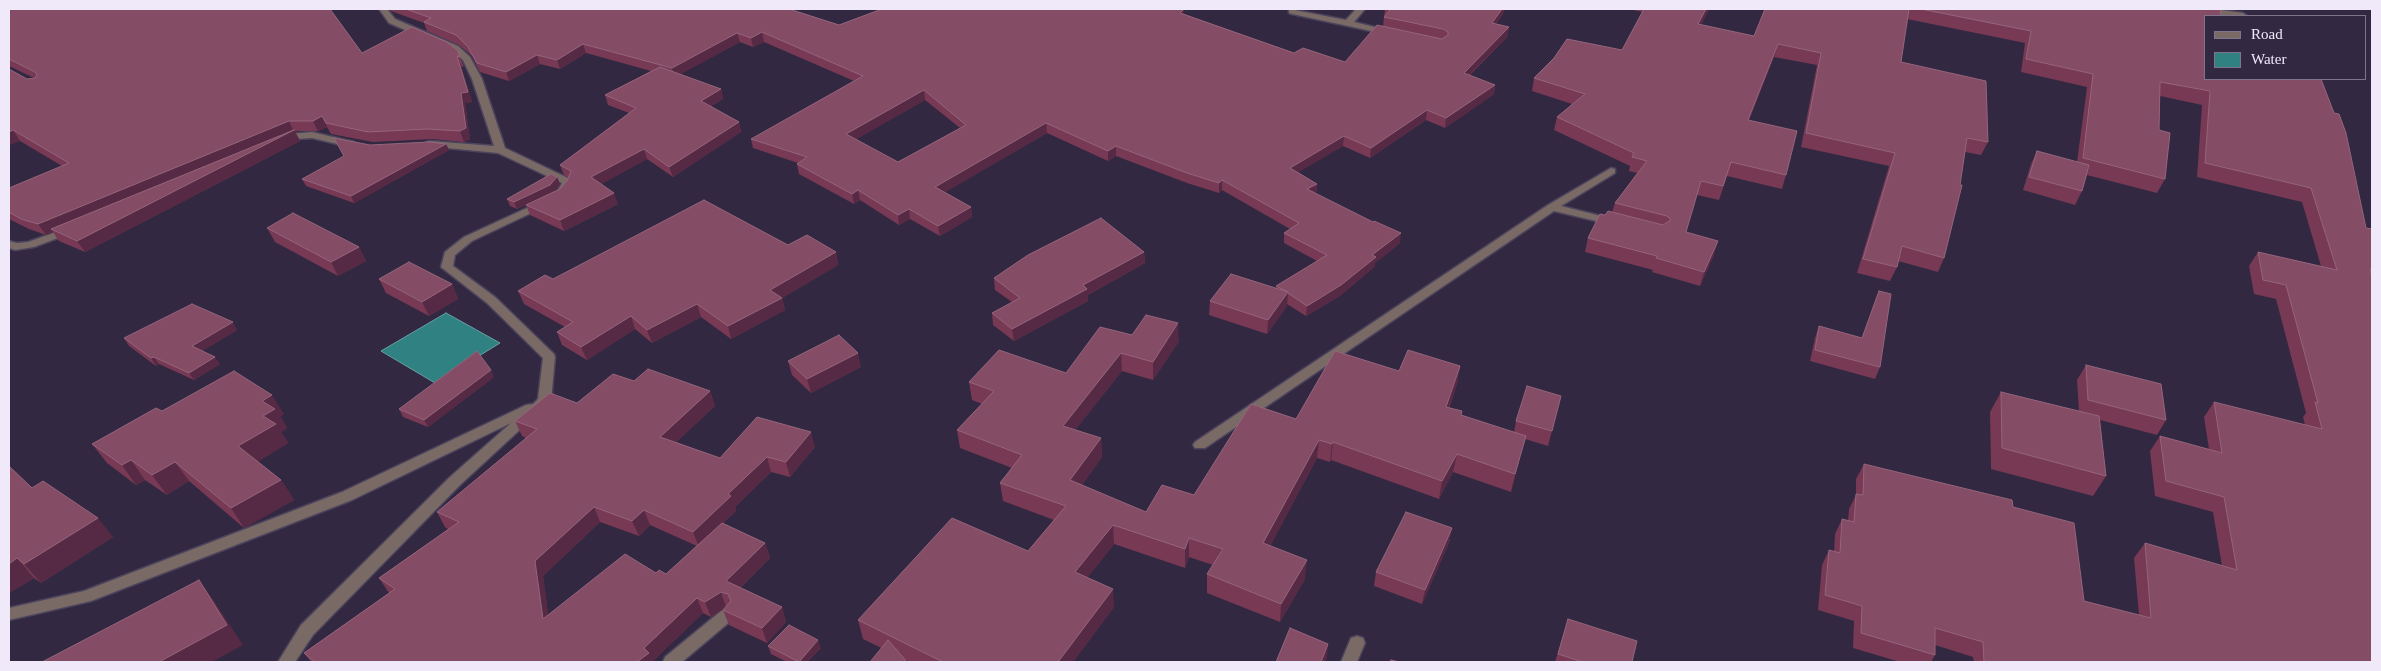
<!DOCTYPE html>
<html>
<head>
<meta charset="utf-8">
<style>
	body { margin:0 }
	#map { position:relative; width:2381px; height:671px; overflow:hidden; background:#322842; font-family:"Times New Roman",serif }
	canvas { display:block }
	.frame { position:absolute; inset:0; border:10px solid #efe9fa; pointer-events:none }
	.legend { position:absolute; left:2204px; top:15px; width:162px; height:65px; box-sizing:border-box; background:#322842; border:1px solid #7e758c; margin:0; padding:6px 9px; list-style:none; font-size:15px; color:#efe9fa }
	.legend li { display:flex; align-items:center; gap:10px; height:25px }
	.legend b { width:25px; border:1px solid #7e758c }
</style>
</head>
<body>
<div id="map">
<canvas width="2381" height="671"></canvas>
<div class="frame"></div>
<ul class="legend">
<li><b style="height:6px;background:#7a6a66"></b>Road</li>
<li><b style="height:14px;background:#2f8182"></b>Water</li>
</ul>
</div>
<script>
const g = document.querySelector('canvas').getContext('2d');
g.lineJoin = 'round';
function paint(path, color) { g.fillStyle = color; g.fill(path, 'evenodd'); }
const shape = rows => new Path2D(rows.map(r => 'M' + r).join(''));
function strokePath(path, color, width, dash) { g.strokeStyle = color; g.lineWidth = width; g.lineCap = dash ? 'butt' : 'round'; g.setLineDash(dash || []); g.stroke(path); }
const water = shape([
	[446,313,500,343,435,383,381,351,446,313]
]);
paint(water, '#2f8182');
strokePath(water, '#69a0a6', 1);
const minor = shape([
	[379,9,387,9,395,19,458,46,470,57,482,79,505,148,572,180,573,182,570,189,564,197,556,197,555,195,562,183,498,153,426,146,426,142,430,141,494,146,472,79,463,60,452,50,389,23,379,9],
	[1289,9,1346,20,1356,9,1365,9,1354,22,1395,32,1390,35,1292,14,1289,13,1289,9],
	[2195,9,2214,9,2243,13,2247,16,2228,16,2199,12,2195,9],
	[312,132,354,142,355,144,350,147,312,138,296,139,282,144,277,141,290,134,312,132],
	[1611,168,1615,169,1615,173,1561,206,1617,220,1619,222,1617,224,1613,225,1554,211,1205,448,1195,448,1193,445,1195,442,1548,205,1611,168],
	[542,201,546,202,548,204,546,206,472,241,455,255,453,266,495,297,554,354,555,357,551,401,460,485,313,635,295,662,278,662,301,625,450,477,511,423,352,500,91,601,9,620,9,608,84,591,342,492,526,405,533,404,538,399,543,358,487,303,441,267,445,252,464,237,542,201],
	[70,227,76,230,74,232,34,247,15,250,9,248,9,241,17,243,28,242,70,227],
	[727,609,733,611,735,615,733,619,682,662,663,662,665,657,721,611,727,609],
	[1357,636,1363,638,1365,643,1357,662,1341,662,1351,638,1357,636]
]);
strokePath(minor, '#4c435c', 3);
paint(minor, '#7a6a66');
paint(shape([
	[9,9,362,53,412,27,460,57,464,67,461,66,472,102,465,103,470,139,464,142,432,139,373,142,331,134,327,127,318,131,295,131,300,141,85,252,59,241,53,232,46,235,29,229,9,219,9,188,62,166,20,141,9,145,9,69,27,79,34,78,9,66],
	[389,9,789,9,839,25,882,9,1186,9,1184,10,1184,14,1294,53,1345,62,1383,26,1385,9,1504,9,1503,14,1496,24,1509,27,1507,37,1470,75,1495,85,1494,94,1445,128,1426,120,1370,158,1343,146,1298,172,1317,184,1316,194,1400,243,1375,263,1374,267,1340,296,1306,316,1287,304,1287,306,1267,334,1209,315,1210,301,1276,289,1276,286,1317,261,1284,243,1284,233,1290,229,1222,190,1219,193,1187,183,1116,156,1108,161,1047,133,945,192,971,207,972,217,940,236,910,219,899,225,860,200,854,204,799,174,797,164,798,163,753,148,751,139,854,81,764,42,753,47,740,42,680,74,721,89,723,99,711,106,739,122,741,132,673,177,647,159,601,184,618,204,564,231,530,215,526,205,517,209,510,206,507,199,557,177,560,184,553,192,560,189,567,181,568,178,564,175,560,165,629,113,608,105,605,95,651,71,586,53,560,69,540,64,509,81,480,72,472,56,459,45,427,31,424,23,391,11],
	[925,100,960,128,898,162,856,139],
	[1629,9,1709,9,1701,25,1754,36,1765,9,2220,9,2205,16,2366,228,2372,229,2372,662,1974,662,1973,657,1935,645,1935,655,1931,662,1900,662,1853,648,1854,621,1818,610,1822,565,1829,550,1834,552,1835,534,1842,519,1848,521,1849,509,1856,495,1856,479,1864,464,2013,507,2084,601,2139,615,2134,558,2145,543,2222,566,2213,512,2155,496,2150,451,2160,436,2209,449,2204,417,2214,402,2305,425,2303,417,2306,413,2276,299,2254,294,2249,266,2258,252,2321,266,2302,202,2197,177,2202,105,2160,96,2159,130,2165,179,2157,193,2087,175,2082,191,2075,205,2023,190,2031,164,2037,151,2077,162,2087,87,2021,72,2025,43,1907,19,1901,62,1988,142,1981,155,1965,152,1944,258,1938,272,1898,261,1897,267,1890,281,1857,273,1889,166,1801,147,1817,65,1774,57,1749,120,1786,175,1782,189,1727,176,1719,200,1697,195,1686,232,1714,255,1700,286,1652,272,1653,270,1585,252,1588,238,1605,215,1612,212,1615,203,1637,173,1629,171,1630,166,1554,130,1557,117,1572,104,1532,91,1534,78,1622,50,1642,12],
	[446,144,449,150,354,203,306,186,302,179,370,145],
	[267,228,359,247,366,261,338,276,275,242],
	[788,245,836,252,838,265,782,298,785,310,731,339,701,317,652,343,635,329,587,360,562,345,557,332,565,327,524,304,518,291,553,279],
	[1144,252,1145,263,1088,295,1088,301,1014,341,993,325,992,313,1012,302,995,290,994,278],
	[379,279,452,284,458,299,429,316,386,293],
	[1879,291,1880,367,1875,379,1810,361,1815,338,1819,326,1862,338],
	[237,330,202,351,220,364,194,380,159,364,156,366,129,346,124,338],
	[1132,335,1179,341,1153,380,1122,371,1075,430,1101,438,1102,457,1082,485,1146,512,1194,495,1296,419,1399,371,1460,366,1457,384,1449,408,1461,415,1514,432,1516,421,1561,396,1548,446,1525,439,1511,492,1453,472,1439,499,1331,460,1330,462,1317,458,1270,546,1305,579,1280,622,1207,593,1207,574,1213,565,1189,557,1185,568,1114,544,1087,578,1114,607,1073,662,910,662,863,639,858,620,1028,551,1054,520,1003,501,1000,483,1012,468,960,448,957,430,982,404,972,400,969,382,1066,373],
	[788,361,861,367,811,393,792,375],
	[2086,365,2166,420,2157,435,2100,420,2106,476,2093,496,1991,469,1990,412,2001,392,2079,411,2077,380],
	[494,377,428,427,403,417,399,409],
	[634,381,710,391,715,406,676,442,720,458,815,447,790,477,771,472,735,507,736,511,723,523,765,543,770,558,740,588,782,607,786,622,767,643,729,625,723,610,725,608,711,617,703,613,653,661,653,662,311,662,304,653,389,593,379,578,448,529,445,527,437,512,526,438,522,436,515,421,577,403],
	[600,522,639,536,650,525,697,546,666,574,656,573,548,615,543,576],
	[162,411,284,414,280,416,287,428,281,432,288,443,257,462,281,480,294,500,244,528,189,481,167,495,145,480,136,485,107,463,92,444],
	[9,466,32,488,113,537,41,583,34,578,9,593],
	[1452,528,1449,543,1422,604,1374,586,1376,572],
	[1568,619,1632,662,1555,662],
	[768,646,821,648,807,662,787,662,771,654]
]), '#773953');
paint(shape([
	[1177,9,1186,9,1184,10,1184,18],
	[1502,9,1504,9,1503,14,1490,32,1492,23],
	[1706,9,1709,9,1695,37,1698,24],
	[1509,27,1507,37,1462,82,1464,73],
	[762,32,764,42,753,47,751,38],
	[737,33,740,42,674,78,672,68],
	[583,44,586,53,560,69,557,60],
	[1778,44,1774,57,1744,133,1748,120],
	[537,55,540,64,509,81,506,72],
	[457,56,461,66,472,102,465,103,470,139,464,142,460,131],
	[1495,85,1494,94,1445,128,1446,118],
	[721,89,723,99,703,110,701,101],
	[924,90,925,100,848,144,846,134],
	[1427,110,1426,120,1370,158,1371,148],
	[322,116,327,127,318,131,313,121],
	[289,121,293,130,294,130,300,141,85,252,77,241,51,229,53,232,46,235,38,224],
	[739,122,741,132,673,177,669,167],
	[1046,123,1047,133,937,197,935,187],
	[13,130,20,141,9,145,9,132],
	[1344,136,1343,146,1289,178,1290,168],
	[446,144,449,150,354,203,351,196],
	[1116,146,1116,156,1108,161,1108,151],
	[644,149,647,159,594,188,591,177],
	[557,177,560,184,553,192,517,209,514,202],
	[1222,180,1222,190,1219,193,1219,183],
	[1317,184,1316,194,1307,189],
	[858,190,860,200,854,204,852,194],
	[614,193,618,204,564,231,560,220],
	[971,207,972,217,940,236,938,226],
	[909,209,910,219,899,225,898,215],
	[1401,233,1400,243,1375,263,1374,267,1340,296,1306,316,1307,306],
	[1718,241,1714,255,1700,286,1704,272],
	[359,247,366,261,338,276,331,262],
	[836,252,838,265,782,298,785,310,731,339,728,326,770,290],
	[1144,252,1145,263,1088,295,1088,301,1014,341,1012,329,1083,285],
	[452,284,458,299,429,316,422,302],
	[1288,292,1287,306,1267,334,1268,320],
	[697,304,701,317,652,343,647,330],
	[631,316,635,329,587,360,581,347],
	[233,322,237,330,197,354,192,346],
	[1178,323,1179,341,1153,380,1153,362],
	[858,353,861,367,811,393,807,379],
	[1121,353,1122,371,1064,444,1063,426],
	[154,357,159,364,156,366,151,358],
	[215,357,220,364,194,380,189,373],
	[1460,366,1457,384,1442,425,1446,407],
	[491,370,494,377,428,427,424,420],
	[710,391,715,406,666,452,660,437],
	[272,395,284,414,280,416,287,428,281,432,288,443,251,466,238,446,262,401],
	[811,432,815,447,790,477,786,462],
	[1526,436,1521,454,1511,492,1515,474],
	[1101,438,1102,457,1072,499,1070,480],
	[1319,440,1317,458,1262,562,1263,543],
	[1333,442,1331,460,1330,462,1332,444],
	[1457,454,1453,472,1439,499,1442,481],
	[767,457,771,472,735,507,736,511,699,547,693,532,728,494],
	[131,460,145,480,136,485,122,465],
	[175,462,189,481,167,495,152,475],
	[281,480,294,500,244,528,231,508],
	[594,507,600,522,543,576,551,634,543,619,535,561],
	[644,510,650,525,639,536,632,521],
	[98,518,113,537,41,583,24,564],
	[1113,525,1114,544,1077,591,1075,572],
	[1452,528,1449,543,1422,604,1425,590],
	[1189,538,1189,557,1185,568,1185,549],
	[765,543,770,558,731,596,726,581],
	[17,558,34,578,9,593,9,564],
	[1307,560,1305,579,1280,622,1281,604],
	[199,580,214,601,243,645,212,662,159,662],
	[1113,589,1114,607,1073,662,1058,662],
	[721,592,726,607,711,617,705,602],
	[697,598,703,613,653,661,653,662,637,662,644,648],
	[782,607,786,622,767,643,762,628],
	[818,640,821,648,807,662,799,662],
	[1328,644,1327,658,1325,662,1321,662]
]), '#562a44');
const building = shape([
	[9,9,330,9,362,53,412,27,447,42,458,51,460,57,457,56,468,92,461,93,466,128,460,131,427,129,368,132,326,123,322,116,313,121,289,121,38,224,21,219,9,212,9,188,69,163,13,130,9,132,9,69,27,79,35,78,37,75,35,72,9,59,9,9],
	[406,9,789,9,839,25,882,9,1184,9,1180,13,1294,53,1303,48,1345,62,1377,25,1442,39,1448,35,1448,32,1443,29,1384,17,1391,9,1387,9,1502,9,1492,23,1509,27,1464,73,1495,85,1446,118,1427,110,1371,148,1344,136,1290,168,1317,184,1307,189,1373,222,1374,221,1401,233,1372,255,1376,257,1341,285,1307,306,1288,293,1288,292,1276,286,1327,255,1284,233,1299,223,1222,180,1219,183,1187,173,1116,146,1108,151,1046,123,935,187,971,207,938,226,909,209,898,215,858,190,852,194,797,164,807,157,751,139,863,76,762,32,751,38,737,33,672,68,583,44,557,60,537,55,506,72,477,63,468,47,456,35,424,22,431,18,406,9],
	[924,90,966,125,898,162,846,134,924,90],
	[1644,9,1706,9,1698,24,1754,36,1765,9,1909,9,1901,62,1986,81,1988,142,1967,138,1960,185,1962,185,1944,258,1902,246,1897,267,1863,259,1895,153,1806,133,1821,53,1778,44,1748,120,1797,131,1786,175,1731,162,1723,186,1701,181,1686,232,1718,241,1704,272,1656,258,1657,256,1588,238,1600,214,1605,215,1608,211,1663,225,1671,220,1667,216,1615,203,1647,161,1632,157,1634,153,1557,117,1585,94,1534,78,1554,58,1567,39,1622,50,1644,9],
	[1921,9,2220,9,2221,16,2205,16,2205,79,2321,79,2334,113,2339,114,2346,133,2366,228,2372,229,2372,270,2370,269,2372,277,2372,662,1984,662,1983,642,1935,628,1935,655,1861,633,1862,606,1825,595,1829,550,1840,553,1842,519,1854,522,1856,494,1863,495,1864,464,2012,500,2013,507,2074,523,2084,601,2151,618,2145,543,2237,570,2224,497,2166,481,2160,436,2222,453,2214,402,2322,429,2315,402,2318,403,2286,285,2263,280,2258,252,2337,270,2311,188,2205,163,2210,91,2160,82,2159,130,2170,133,2165,179,2083,158,2093,74,2026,59,2031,31,1921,9],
	[660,67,721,89,701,101,739,122,669,167,644,149,591,177,614,193,560,220,526,205,560,189,567,181,571,171,560,165,636,108,605,95,660,67],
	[294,130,77,241,51,229,294,130],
	[334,138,370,145,429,142,446,144,351,196,302,179,344,156,334,138],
	[2037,151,2089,165,2082,191,2029,177,2037,151],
	[551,174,557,177,550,185,514,202,507,199,551,174],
	[704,200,788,245,807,235,836,252,770,290,782,298,728,326,697,304,647,330,631,316,581,347,557,332,573,322,518,291,545,275,553,279,704,200],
	[293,213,359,247,331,262,267,228,293,213],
	[1101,218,1144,252,1083,285,1087,289,1012,329,992,313,1020,298,994,278,1028,255,1101,218],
	[409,262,452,284,422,302,379,279,409,262],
	[1231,274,1288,292,1268,320,1210,301,1231,274],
	[1879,291,1891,294,1880,367,1815,350,1819,326,1862,338,1879,291],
	[192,304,233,322,192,346,215,357,189,373,154,357,151,358,124,338,192,304],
	[1146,315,1178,323,1153,362,1121,353,1063,426,1101,438,1070,480,1146,512,1162,485,1194,495,1251,404,1296,419,1335,351,1399,371,1408,350,1460,366,1446,407,1462,411,1461,415,1526,436,1515,474,1457,454,1442,481,1333,442,1332,444,1319,440,1263,543,1307,560,1281,604,1207,574,1223,549,1189,538,1185,549,1113,525,1075,572,1113,589,1058,662,943,662,858,620,952,518,1028,551,1066,506,1000,483,1022,455,957,430,994,391,969,382,999,350,1066,373,1100,327,1132,335,1146,315],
	[839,335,858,353,807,379,788,361,839,335],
	[477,351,491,370,424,420,399,409,477,351],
	[2086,365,2161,384,2166,420,2088,400,2086,365],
	[648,369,710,391,660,437,720,458,757,417,811,432,786,462,767,457,728,494,731,496,693,532,644,510,632,521,594,507,535,561,543,619,625,554,656,573,659,570,666,574,722,523,765,543,726,581,782,607,762,628,723,610,731,601,728,594,721,592,705,602,697,598,644,648,649,653,637,662,315,662,304,653,395,589,379,578,459,522,437,512,537,429,515,421,550,393,577,403,613,374,634,381,648,369],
	[234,371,272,395,262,401,275,409,263,416,276,424,238,446,281,480,231,508,175,462,152,475,131,460,122,465,92,444,156,408,162,411,234,371],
	[1527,386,1561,396,1552,431,1516,421,1527,386],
	[2001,392,2099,416,2106,476,2002,448,2001,392],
	[9,466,32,488,43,481,98,518,24,564,17,558,9,564,9,466],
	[1406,512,1452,528,1425,590,1376,572,1406,512],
	[199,580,227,625,159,662,42,662,199,580],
	[1568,619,1637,641,1632,662,1583,662,1558,654,1568,619],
	[789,625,818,640,799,662,768,646,789,625],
	[1290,628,1328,644,1321,662,1276,662,1290,628],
	[888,640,907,662,870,662,888,640],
	[1391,660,1399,662,1390,662,1391,660]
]);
paint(building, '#844c65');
strokePath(building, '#95657c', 1);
</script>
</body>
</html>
